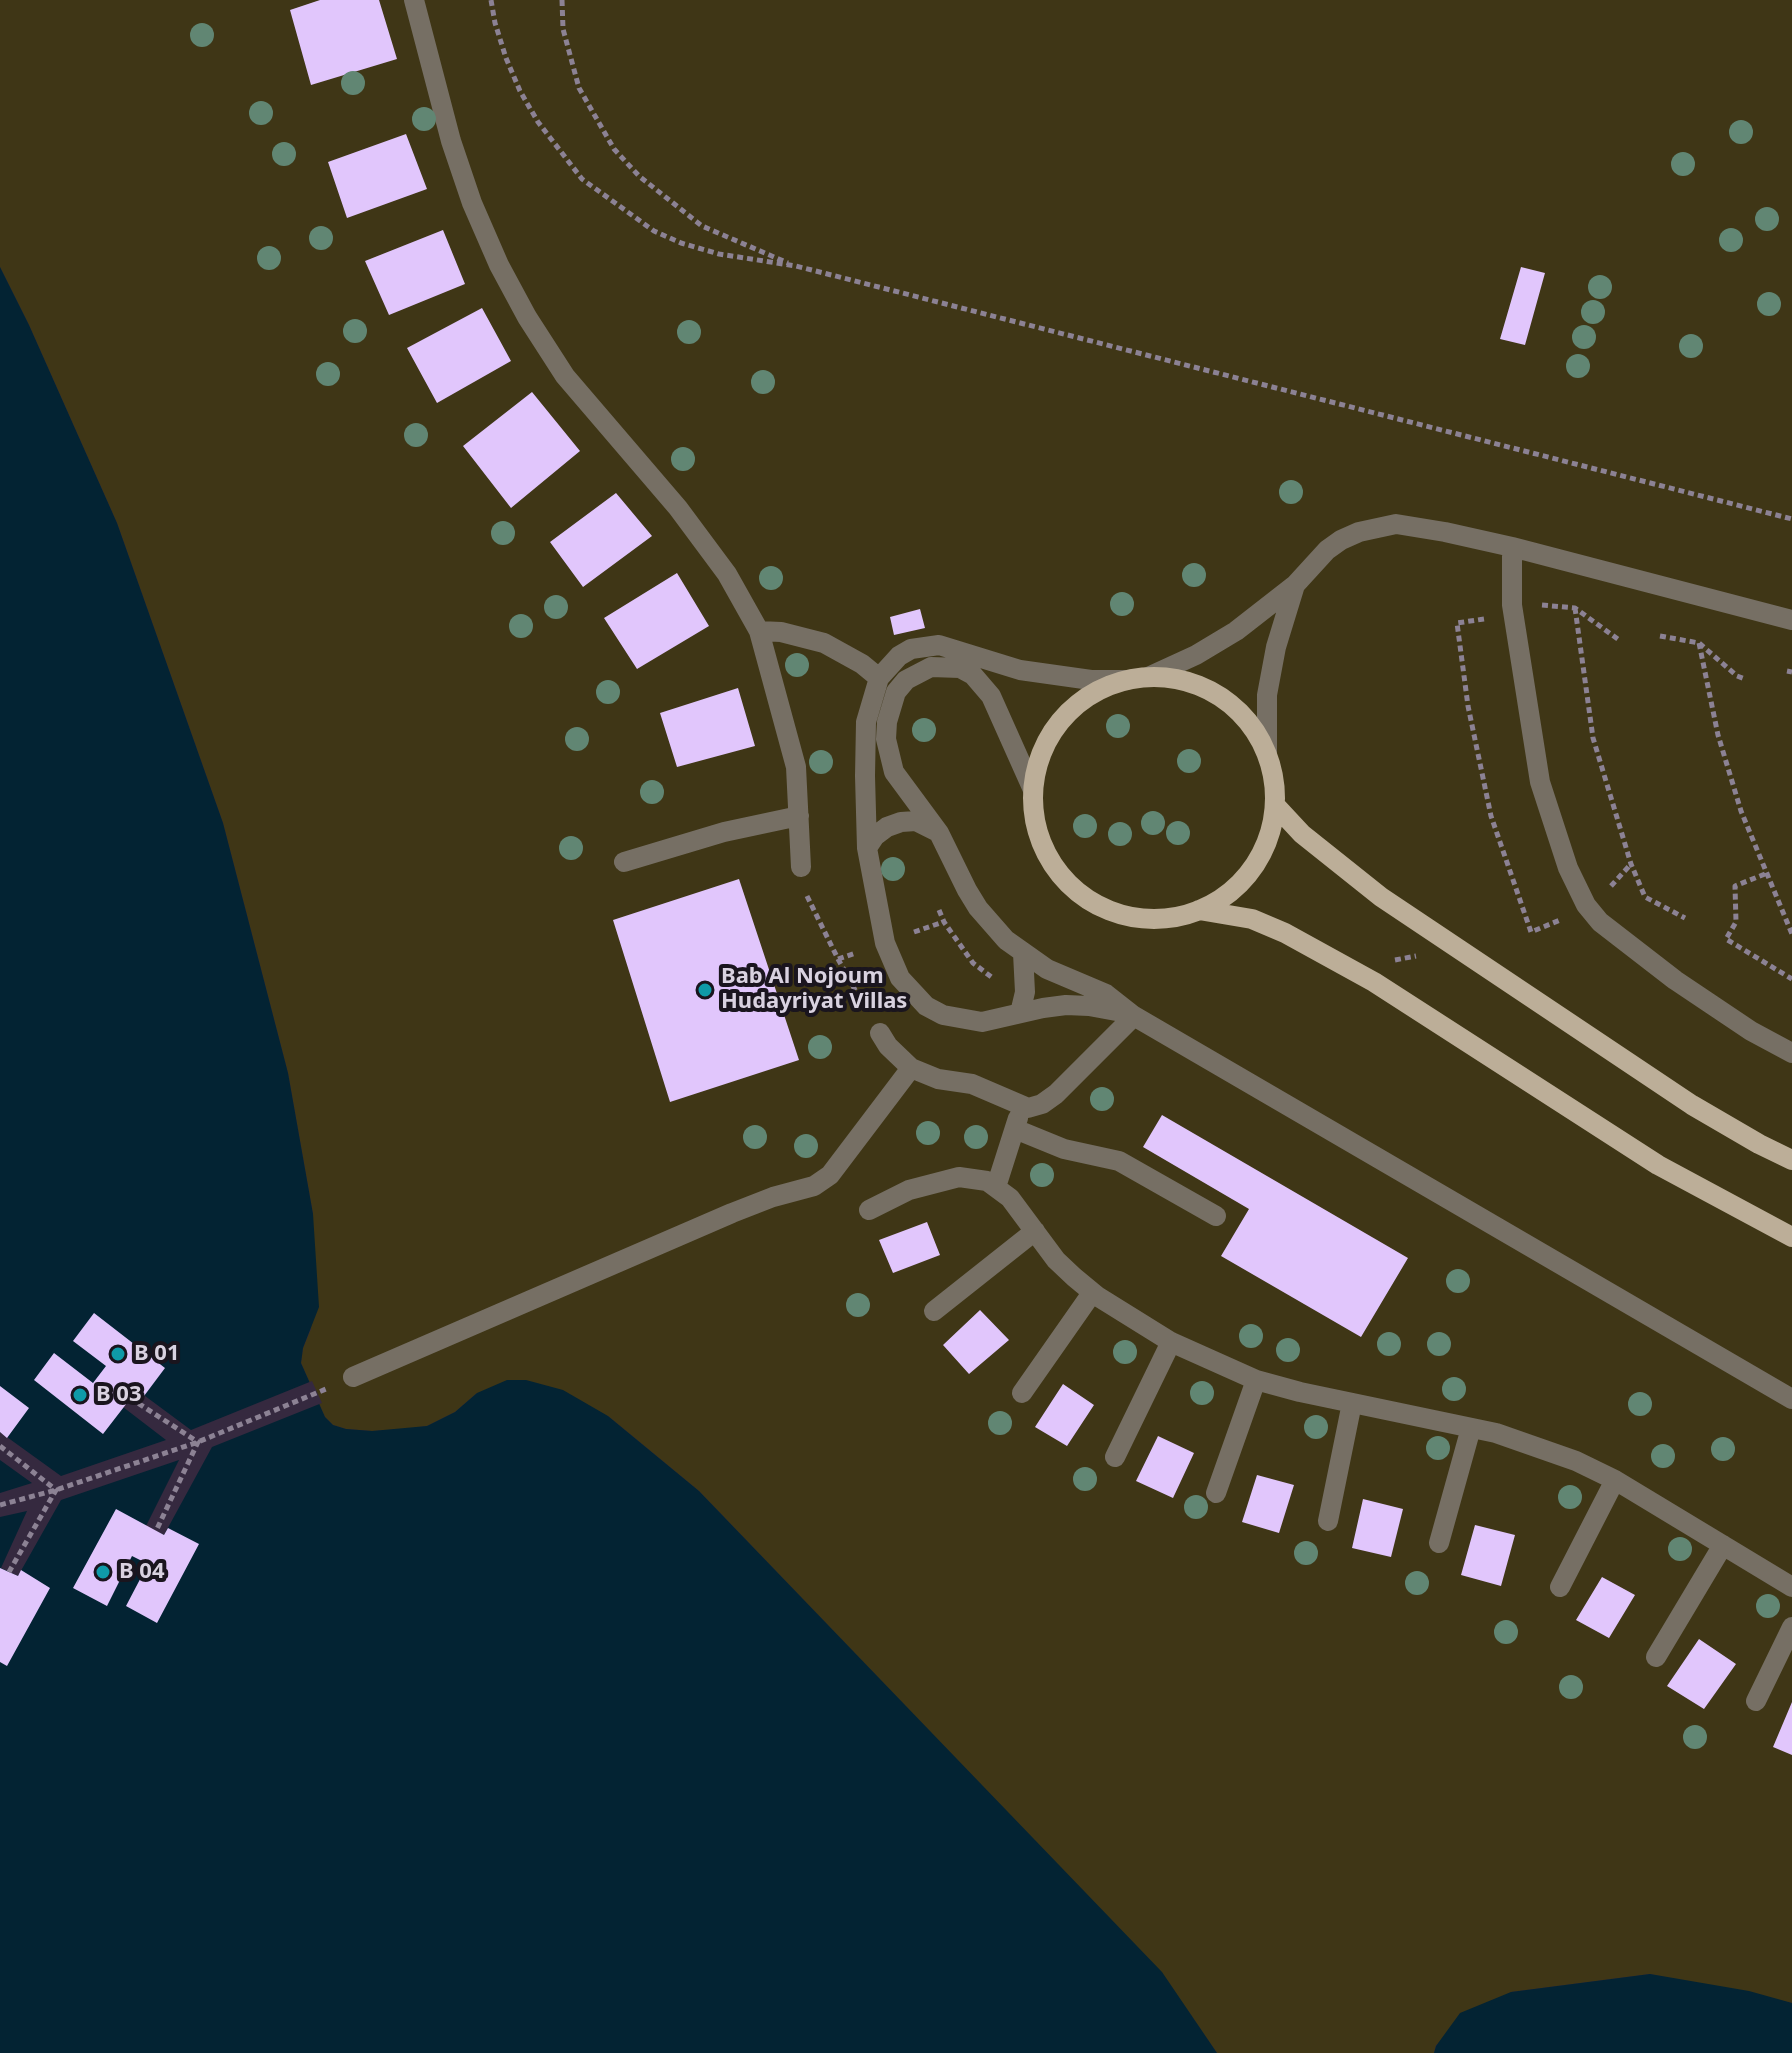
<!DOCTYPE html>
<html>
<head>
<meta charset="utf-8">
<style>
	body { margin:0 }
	canvas { display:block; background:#35293f }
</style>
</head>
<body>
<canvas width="1792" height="2053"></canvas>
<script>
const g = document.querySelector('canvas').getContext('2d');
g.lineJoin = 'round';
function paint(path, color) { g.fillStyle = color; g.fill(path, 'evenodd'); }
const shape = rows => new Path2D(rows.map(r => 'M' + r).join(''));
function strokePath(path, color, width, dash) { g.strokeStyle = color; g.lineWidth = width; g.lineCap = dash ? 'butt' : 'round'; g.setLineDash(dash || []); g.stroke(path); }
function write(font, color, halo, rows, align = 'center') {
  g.font = font + ' "Noto Sans",sans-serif'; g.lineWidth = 8; g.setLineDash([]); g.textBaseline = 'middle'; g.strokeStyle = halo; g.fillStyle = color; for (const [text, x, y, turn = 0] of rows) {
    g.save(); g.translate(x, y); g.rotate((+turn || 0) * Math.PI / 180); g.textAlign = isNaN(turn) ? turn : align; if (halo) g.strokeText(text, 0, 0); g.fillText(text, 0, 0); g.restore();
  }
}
paint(shape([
	[0,0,1792,0,1792,2003,1650,1974,1511,1992,1436,2045,1434,2053,1217,2053,1161,1972,699,1491,608,1416,477,1393,455,1412,427,1426,406,1429,372,1431,346,1429,333,1425,325,1417,301,1363,303,1348,311,1329,313,1214,288,1073,223,823,117,523,29,325,0,267]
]), '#3f3616');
paint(shape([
	[0,267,29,325,117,523,223,823,288,1073,313,1214,319,1307,303,1348,301,1363,325,1417,333,1425,346,1429,372,1431,427,1426,455,1412,477,1393,507,1380,526,1380,563,1390,608,1416,699,1491,1162,1972,1217,2053,0,2053],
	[1650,1974,1749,1991,1792,2003,1792,2053,1434,2053,1436,2046,1460,2013,1511,1992]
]), '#032333');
paint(shape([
	[312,1381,322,1403,212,1447,164,1535,146,1526,179,1460,61,1500,18,1576,1,1568,27,1511,0,1517,0,1493,32,1483,0,1460,0,1432,61,1476,166,1440,123,1407,137,1390,191,1430]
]), '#35293f');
paint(shape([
	[320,0,379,0,397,59,311,85,290,10],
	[406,134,427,189,347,218,328,162],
	[443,230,465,284,389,315,365,261],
	[1521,267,1545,273,1525,345,1500,339],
	[482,308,511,361,437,403,407,348],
	[532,392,580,451,511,508,463,446],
	[616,493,652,536,583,587,550,542],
	[677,573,709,626,637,669,604,618],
	[920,609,925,628,894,635,890,617],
	[738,688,755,746,677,767,660,713],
	[739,879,799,1060,670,1102,613,920],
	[1162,1115,1408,1258,1361,1337,1221,1256,1249,1209,1143,1147],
	[927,1222,940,1255,893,1273,879,1240],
	[980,1310,1009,1340,969,1374,943,1345],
	[94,1313,165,1368,144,1396,137,1390,103,1434,34,1380,54,1353,93,1383,106,1366,73,1341],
	[1063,1384,1094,1405,1067,1446,1035,1427],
	[0,1386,29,1408,7,1438,0,1432],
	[1158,1436,1194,1453,1173,1498,1136,1481],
	[1257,1475,1294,1485,1279,1533,1242,1522],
	[1363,1499,1403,1509,1391,1557,1352,1548],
	[116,1509,164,1535,168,1528,199,1544,157,1623,126,1606,148,1564,132,1556,107,1606,73,1588],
	[1475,1525,1515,1535,1501,1586,1461,1575],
	[0,1568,18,1576,21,1570,50,1588,7,1666,0,1662],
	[1602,1577,1635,1595,1609,1638,1576,1620],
	[1699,1639,1736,1664,1704,1709,1667,1686],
	[1792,1702,1792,1755,1773,1747]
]), '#e1c6fc');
strokePath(shape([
	[491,0,495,23,506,58,520,91,538,122,582,179,654,231,681,243,719,254,796,266,1792,519],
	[562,0,563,29,579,88,614,149,639,176,702,226,788,263],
	[1542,605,1575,608,1619,640],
	[1575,608,1593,738,1631,864,1645,897,1685,918],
	[1484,619,1457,623,1468,706,1491,816,1531,932,1560,920],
	[1660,636,1699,643,1737,676,1745,679],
	[1699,643,1718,735,1741,811,1792,934],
	[1787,671,1792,672],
	[1765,874,1735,886,1736,922,1726,939,1792,979],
	[1611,886,1631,864],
	[807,896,838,959,865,1008],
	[939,910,944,922,973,963,994,979],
	[914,932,946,921],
	[838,959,856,953],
	[1395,960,1416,956],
	[130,1398,198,1442,156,1531],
	[0,1446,56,1490,9,1572],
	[0,1505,56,1490,198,1442,326,1389]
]), '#8c8294', 5, [6, 4]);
strokePath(shape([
	[414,0,451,141,472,203,499,265,527,317,565,376,678,508,727,574,759,631,796,767,801,867],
	[1512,547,1512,605,1540,782,1568,868,1586,905,1600,922,1675,980,1751,1031,1792,1053],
	[759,631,781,632,824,643,862,664,879,678],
	[1148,677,1196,655,1236,631,1295,585,1327,550,1341,540,1359,532,1396,524,1445,532,1512,547,1792,620],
	[1267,753,1267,695,1276,647,1295,585],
	[1033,790,991,696,973,675,960,668,931,667,906,680,896,692,887,722,886,739,894,772,939,833,967,890,978,908,1006,940,1047,969,1106,994,1134,1016,1792,1399],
	[867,848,875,836,887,827,901,822,916,821,936,831],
	[624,862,724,832,799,816],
	[1020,1013,1025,992,1023,953],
	[1127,1013,1089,1006,1066,1005,1043,1008,982,1022,943,1015,926,1006,900,978,885,943,867,848,865,776,866,722,879,678,899,656,911,649,939,645,1020,670,1091,680,1127,680],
	[880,1033,888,1046,911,1068,938,1079,972,1084,1028,1108,1042,1104,1056,1094,1134,1016],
	[1015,1129,1064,1149,1119,1161,1216,1216],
	[996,1187,1018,1118],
	[869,1210,909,1190,959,1177,987,1181,1010,1198,1056,1260,1074,1277,1097,1296,1171,1342,1256,1380,1300,1392,1496,1433,1576,1461,1615,1480,1792,1587],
	[934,1311,1035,1231],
	[353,1377,732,1213,773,1197,814,1186,830,1175,911,1068],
	[1022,1393,1092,1293],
	[1115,1457,1171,1342],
	[1216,1493,1256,1380],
	[1328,1521,1352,1403],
	[1439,1543,1471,1428],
	[1560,1587,1615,1480],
	[1656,1657,1723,1545],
	[1756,1701,1792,1627]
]), '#766f64', 20);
strokePath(shape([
	'1033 798a121 121 0 1 1 242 0a121 121 0 1 1-242 0Z',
	[1275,805,1302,834,1381,897,1692,1105,1759,1144,1792,1160],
	[1199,910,1252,919,1285,933,1374,982,1658,1165,1792,1237]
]), '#bcae98', 20);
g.fillStyle = '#618673';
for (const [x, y] of [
	[202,35],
	[353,83],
	[261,113],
	[424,119],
	[1741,132],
	[284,154],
	[1683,164],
	[1767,219],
	[321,238],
	[1731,240],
	[269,258],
	[1600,287],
	[1769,304],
	[1593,312],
	[355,331],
	[689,332],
	[1584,337],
	[1691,346],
	[1578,366],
	[328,374],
	[763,382],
	[416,435],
	[683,459],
	[1291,492],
	[503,533],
	[1194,575],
	[771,578],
	[1122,604],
	[556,607],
	[521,626],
	[797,665],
	[608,692],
	[1118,726],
	[924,730],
	[577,739],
	[1189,761],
	[821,762],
	[652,792],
	[1153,823],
	[1085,826],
	[1178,833],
	[1120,834],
	[571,848],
	[893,869],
	[820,1047],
	[1102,1099],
	[928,1133],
	[755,1137],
	[976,1137],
	[806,1146],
	[1042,1175],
	[1458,1281],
	[858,1305],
	[1251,1336],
	[1389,1344],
	[1439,1344],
	[1288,1350],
	[1125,1352],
	[1454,1389],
	[1202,1393],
	[1640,1404],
	[1000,1423],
	[1316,1427],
	[1438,1448],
	[1723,1449],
	[1663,1456],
	[1085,1479],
	[1570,1497],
	[1196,1507],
	[1680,1549],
	[1306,1553],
	[1417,1583],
	[1768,1606],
	[1506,1632],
	[1571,1687],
	[1695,1737]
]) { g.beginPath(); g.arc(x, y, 12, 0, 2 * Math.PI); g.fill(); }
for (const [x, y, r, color] of [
	[705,990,8,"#0f9aa8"],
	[118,1354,8,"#0f9aa8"],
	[80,1395,8,"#0f9aa8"],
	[103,1572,8,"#0f9aa8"]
]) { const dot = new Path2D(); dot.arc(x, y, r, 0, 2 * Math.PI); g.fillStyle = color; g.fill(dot); strokePath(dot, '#1a151e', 3); }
write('bold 22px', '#d9d2e0', '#1a151e', [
	["Bab Al Nojoum",721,977],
	["Hudayriyat Villas",721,1002],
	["B 01",134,1354],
	["B 03",96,1395],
	["B 04",119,1572]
], 'left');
</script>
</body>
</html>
